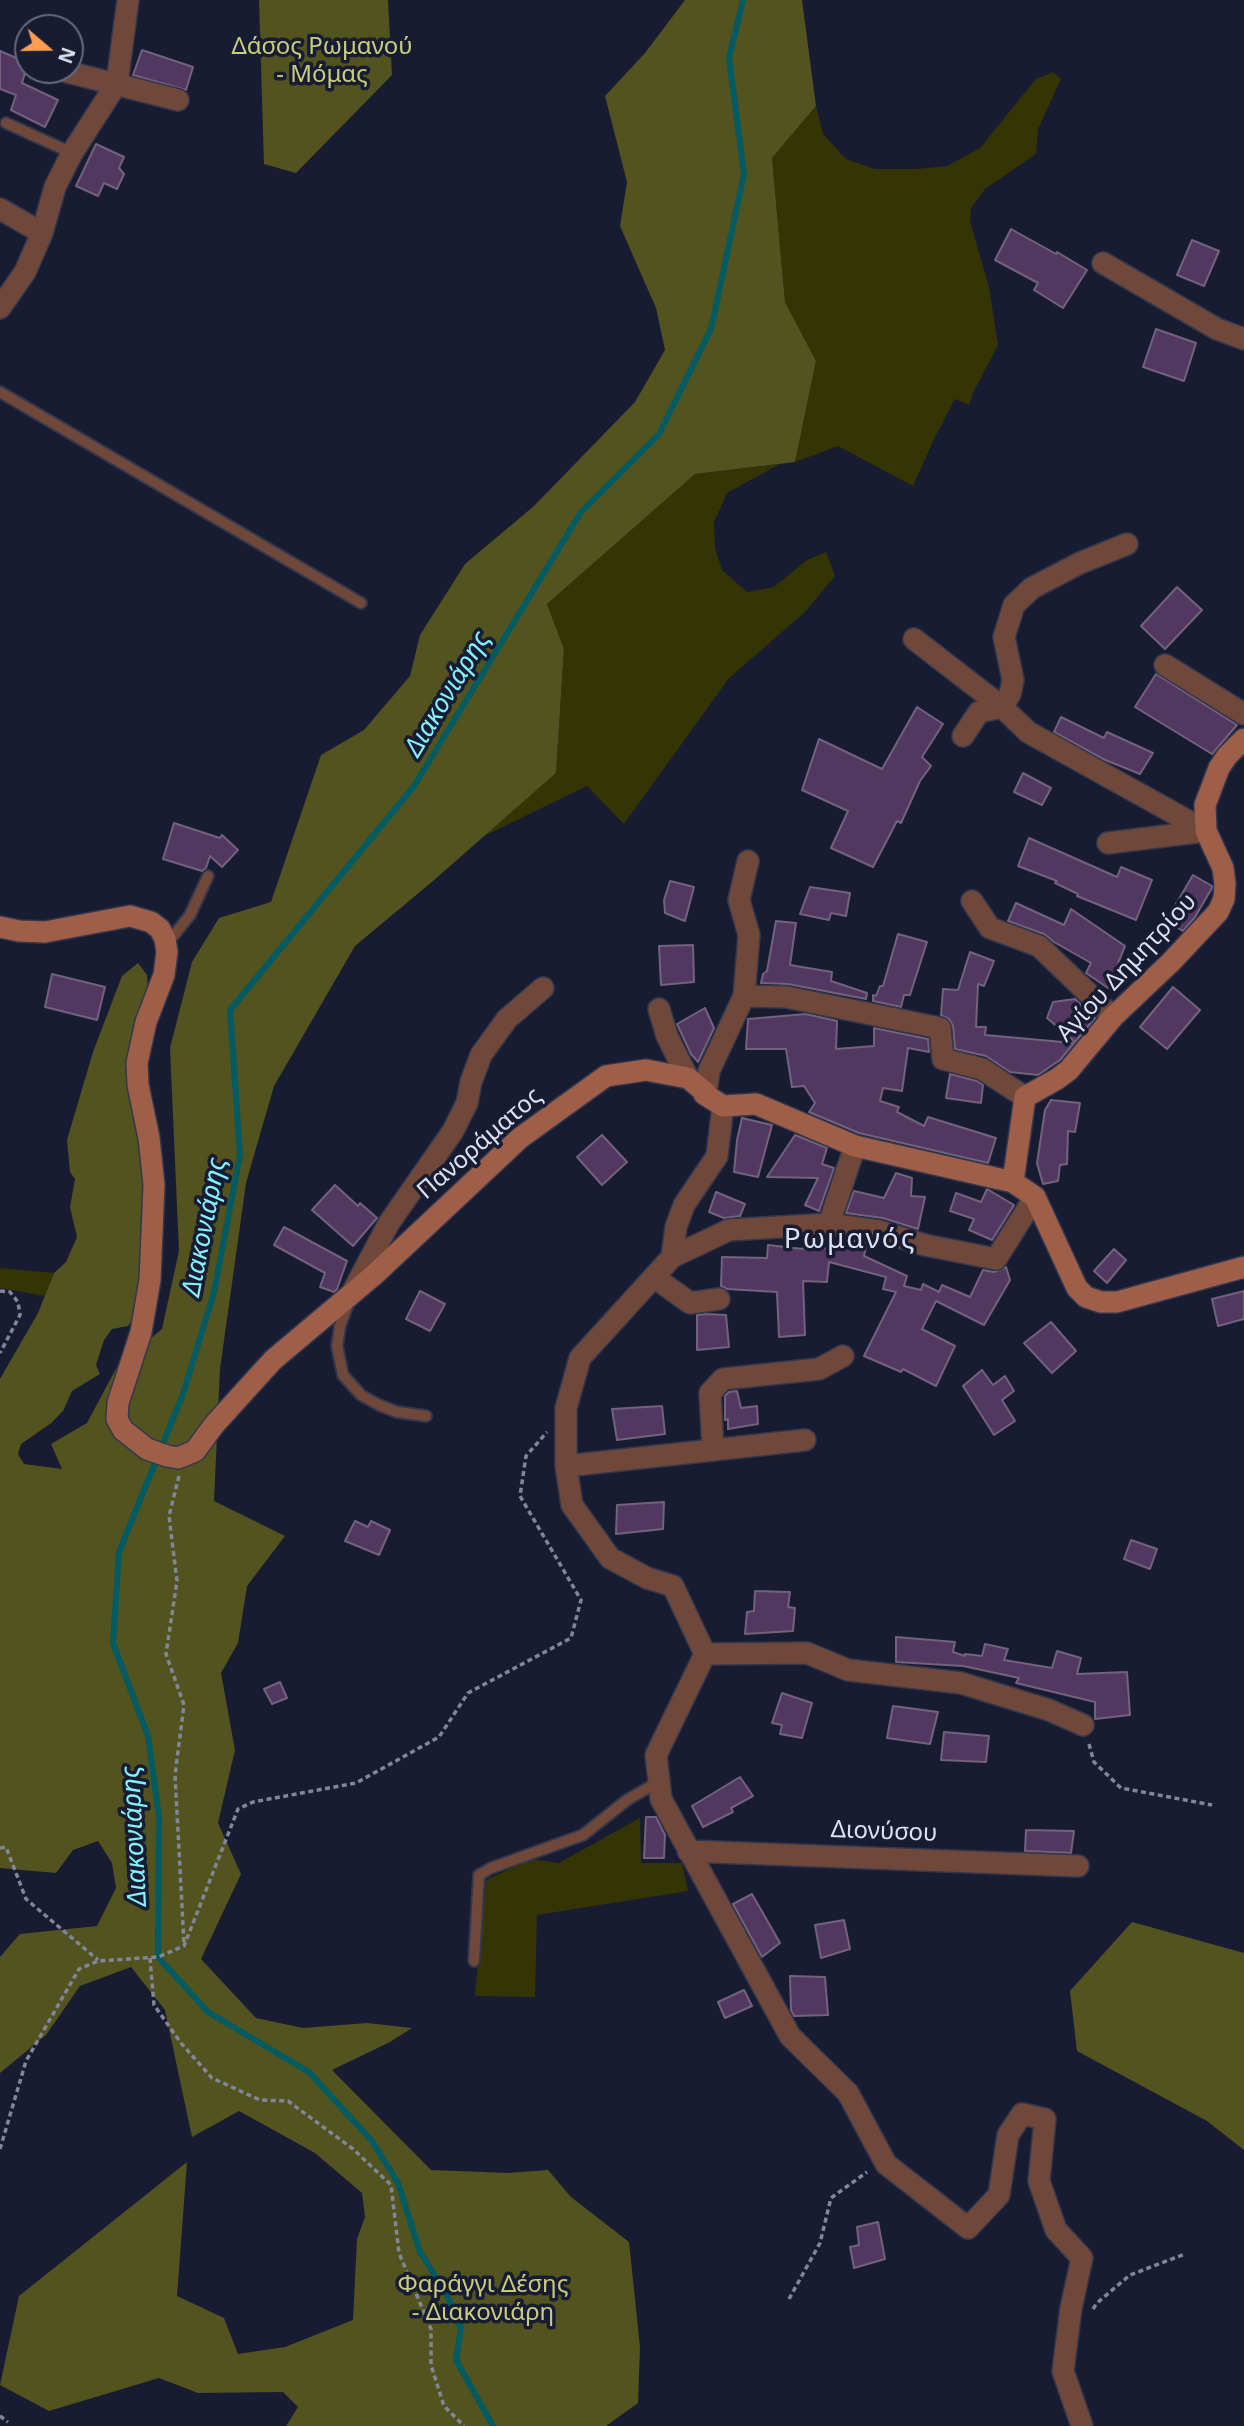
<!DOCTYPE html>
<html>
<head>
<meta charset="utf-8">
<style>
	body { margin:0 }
	#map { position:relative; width:1244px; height:2426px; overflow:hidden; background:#181c33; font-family:"Noto Sans",sans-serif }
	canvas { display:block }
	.north { position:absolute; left:14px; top:14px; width:70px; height:70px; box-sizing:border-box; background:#181c33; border:2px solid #666a7f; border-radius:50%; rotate:110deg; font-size:19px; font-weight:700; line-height:28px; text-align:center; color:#dce0f0 }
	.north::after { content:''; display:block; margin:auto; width:24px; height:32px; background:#fb9e52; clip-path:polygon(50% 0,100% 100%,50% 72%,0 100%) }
</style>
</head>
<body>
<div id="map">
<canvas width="1244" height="2426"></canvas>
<div class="north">N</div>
</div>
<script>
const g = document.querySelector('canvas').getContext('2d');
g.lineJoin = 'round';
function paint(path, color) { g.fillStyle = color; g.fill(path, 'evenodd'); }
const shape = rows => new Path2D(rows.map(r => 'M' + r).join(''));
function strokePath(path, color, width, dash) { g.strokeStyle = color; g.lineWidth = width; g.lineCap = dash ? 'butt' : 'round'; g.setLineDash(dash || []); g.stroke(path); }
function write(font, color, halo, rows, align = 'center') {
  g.font = font + ' "Noto Sans",sans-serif'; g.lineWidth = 7; g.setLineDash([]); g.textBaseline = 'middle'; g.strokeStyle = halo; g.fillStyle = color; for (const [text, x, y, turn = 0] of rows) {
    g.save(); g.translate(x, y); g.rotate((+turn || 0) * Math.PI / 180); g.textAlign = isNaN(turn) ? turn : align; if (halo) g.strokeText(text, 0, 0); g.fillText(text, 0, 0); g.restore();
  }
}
paint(shape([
	[1053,72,1061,79,1038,129,1036,154,985,189,971,208,970,221,989,287,998,345,974,391,969,405,955,399,934,439,913,486,838,446,795,462,816,361,785,302,772,158,816,106,823,134,846,159,875,169,917,169,947,166,980,148,1036,79],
	[780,464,727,493,714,522,715,548,722,570,747,592,774,587,807,560,826,552,835,576,804,613,729,678,624,824,587,786,484,836,556,773,564,649,547,604,695,474],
	[0,1268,54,1273,45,1296,0,1288],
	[640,1818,641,1863,682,1863,688,1891,537,1915,535,1997,475,1996,486,1880,531,1859,559,1863]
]), '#343503');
paint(shape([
	[259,0,388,0,392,75,296,173,264,164],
	[685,0,802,0,816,106,772,158,785,302,816,361,795,462,695,474,547,604,564,649,556,773,433,881,355,946,274,1086,246,1183,220,1369,214,1501,285,1536,247,1586,238,1643,221,1673,235,1750,218,1823,241,1874,201,1959,256,2018,303,2028,367,2023,412,2028,390,2042,332,2070,431,2170,508,2173,548,2170,571,2197,629,2242,640,2347,638,2403,606,2426,286,2426,298,2407,283,2392,198,2393,159,2378,49,2411,0,2385,19,2296,187,2162,177,2296,224,2318,238,2354,285,2347,353,2320,357,2239,365,2217,362,2193,315,2153,239,2111,192,2137,165,2010,131,1967,80,1986,46,2035,0,2073,0,1957,20,1934,97,1926,116,1888,112,1863,98,1841,73,1850,56,1873,0,1868,0,1379,38,1313,54,1273,66,1262,77,1237,70,1207,75,1179,70,1172,67,1140,93,1052,122,976,138,963,147,975,148,989,131,1037,140,1146,148,1193,138,1313,128,1326,112,1329,104,1340,96,1365,100,1374,72,1391,63,1411,50,1424,21,1444,18,1454,24,1464,62,1469,51,1444,87,1423,118,1365,162,1329,179,1251,170,1048,192,962,219,918,271,902,321,755,364,730,410,676,420,635,465,564,534,506,635,402,665,350,656,308,620,226,627,182,605,96,645,53],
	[1132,1922,1244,1953,1244,2150,1207,2121,1077,2051,1070,1991]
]), '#52531f');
strokePath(shape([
	[493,2426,456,2360,461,2328,446,2293,420,2252,398,2183,372,2141,309,2072,208,2012,158,1957,159,1817,148,1736,113,1643,119,1552,183,1394,214,1292,240,1155,230,1010,414,786,581,512,659,434,711,329,744,174,729,58,743,0]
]), '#005b62', 6);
const building = shape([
	[142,50,193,67,186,90,133,75,142,50],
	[0,51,28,63,22,83,58,100,45,127,11,110,16,95,0,89,0,51],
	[96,144,124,157,119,168,124,174,117,189,104,183,98,196,76,186,96,144],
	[1011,229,1056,254,1057,252,1087,270,1063,308,1034,290,1038,283,995,260,1011,229],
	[1192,240,1219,251,1204,286,1177,275,1192,240],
	[1156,329,1196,343,1184,381,1143,367,1156,329],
	[1177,587,1202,610,1165,649,1141,626,1177,587],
	[1156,674,1237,725,1212,754,1135,707,1156,674],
	[917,707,943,724,922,757,931,766,920,781,901,823,897,821,873,867,831,848,848,811,802,790,819,739,882,769,917,707],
	[1061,717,1104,738,1107,732,1153,753,1140,774,1103,759,1054,732,1061,717],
	[1023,773,1051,788,1042,805,1014,792,1023,773],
	[174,823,220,838,222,835,238,850,222,867,210,856,206,868,202,871,163,859,174,823],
	[1029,838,1117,877,1121,867,1152,880,1136,920,1077,896,1078,894,1055,883,1057,881,1018,866,1029,838],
	[1193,875,1212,886,1212,888,1195,917,1183,931,1166,921,1193,875],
	[670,881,694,887,685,921,665,913,664,900,670,881],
	[810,887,850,893,846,916,831,913,829,920,800,914,810,887],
	[1016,903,1064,925,1071,909,1125,946,1108,988,1086,973,1091,963,1054,942,1044,934,1008,921,1016,903],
	[776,921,796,923,790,965,832,972,831,981,867,993,866,999,788,984,761,983,763,974,767,971,776,921],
	[898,934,927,942,910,995,904,995,901,1007,873,1001,873,995,876,996,880,986,883,986,898,934],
	[693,945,694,982,661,985,659,946,693,945],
	[970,952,994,961,984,986,978,984,976,1027,986,1027,985,1035,1074,1043,1060,1060,1038,1075,1010,1072,986,1056,955,1049,953,1026,949,1019,941,1015,943,989,958,990,970,952],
	[52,974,105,987,97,1020,45,1007,52,974],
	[1173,987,1200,1010,1167,1049,1140,1027,1173,987],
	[1075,999,1095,1018,1075,1042,1047,1018,1053,1002,1075,999],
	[705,1008,714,1028,698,1062,691,1054,677,1024,705,1008],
	[806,1014,837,1021,836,1049,874,1046,874,1028,928,1039,929,1052,908,1048,902,1091,883,1088,880,1101,899,1107,897,1112,924,1126,928,1117,996,1138,988,1163,859,1133,809,1112,815,1103,804,1086,792,1087,786,1049,746,1049,748,1019,806,1014],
	[950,1074,977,1081,983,1085,981,1103,946,1098,950,1074],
	[1051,1100,1080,1103,1075,1132,1068,1131,1067,1164,1060,1165,1058,1181,1043,1184,1037,1163,1045,1110,1051,1100],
	[742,1118,772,1125,758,1177,734,1172,737,1140,742,1118],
	[602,1135,627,1162,602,1185,577,1157,602,1135],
	[795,1135,827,1148,822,1164,834,1168,819,1211,805,1205,818,1178,767,1177,795,1135],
	[896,1173,912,1178,911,1196,925,1197,918,1229,883,1218,846,1213,854,1191,884,1198,896,1173],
	[335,1185,358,1206,360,1203,377,1218,353,1246,312,1210,335,1185],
	[987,1189,1014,1205,992,1240,969,1230,974,1219,950,1211,956,1193,981,1202,987,1189],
	[716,1192,745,1204,740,1216,724,1218,709,1212,716,1192],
	[284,1227,347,1261,337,1289,334,1292,320,1287,325,1273,274,1245,284,1227],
	[844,1239,867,1243,864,1256,907,1276,904,1286,921,1290,923,1284,939,1292,942,1285,970,1297,983,1270,994,1272,1006,1267,1010,1280,984,1325,936,1301,922,1329,955,1346,936,1386,903,1369,901,1372,864,1356,896,1292,883,1289,886,1277,829,1262,827,1282,803,1281,805,1335,779,1337,777,1292,727,1289,721,1286,722,1257,767,1258,768,1245,803,1249,804,1246,843,1250,844,1239],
	[1114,1249,1126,1260,1107,1283,1094,1271,1114,1249],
	[420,1291,445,1304,430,1331,406,1319,420,1291],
	[1244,1291,1244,1319,1218,1326,1212,1299,1244,1291],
	[705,1314,726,1315,729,1347,697,1350,697,1315,705,1314],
	[1051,1322,1076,1351,1052,1373,1024,1343,1051,1322],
	[982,1370,993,1385,1005,1376,1014,1391,1002,1400,1015,1421,994,1435,963,1386,982,1370],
	[737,1391,741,1408,757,1406,758,1424,728,1429,728,1419,725,1420,725,1396,729,1392,737,1391],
	[662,1406,665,1434,617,1440,612,1409,662,1406],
	[664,1502,663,1529,616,1534,617,1505,664,1502],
	[355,1521,368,1527,371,1521,390,1530,379,1555,345,1541,355,1521],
	[1131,1540,1157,1549,1150,1569,1124,1559,1131,1540],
	[755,1591,790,1592,788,1607,795,1608,793,1631,745,1634,747,1612,754,1611,755,1591],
	[896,1637,955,1642,953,1652,965,1656,965,1654,982,1656,985,1644,1008,1649,1004,1660,1052,1668,1057,1651,1081,1658,1077,1674,1127,1672,1130,1715,1095,1719,1095,1702,1016,1683,1019,1678,963,1666,896,1662,896,1637],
	[280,1682,287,1698,272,1704,264,1689,280,1682],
	[782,1693,812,1703,802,1738,780,1734,782,1725,772,1723,782,1693],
	[893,1706,938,1712,930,1744,887,1738,893,1706],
	[944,1732,989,1736,986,1762,941,1760,944,1732],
	[740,1777,753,1796,731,1808,733,1812,703,1827,692,1806,740,1777],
	[646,1817,656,1817,665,1835,664,1858,644,1858,646,1817],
	[1026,1830,1074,1831,1071,1853,1025,1851,1026,1830],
	[752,1894,780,1943,762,1957,733,1904,752,1894],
	[844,1920,850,1949,821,1958,815,1925,844,1920],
	[790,1976,825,1977,828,2015,794,2016,791,2010,790,1976],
	[744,1990,752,2006,725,2018,718,2002,744,1990],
	[878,2222,885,2259,854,2268,850,2247,859,2245,857,2227,878,2222]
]);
paint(building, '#523861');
strokePath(building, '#72627c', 2);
const lane = shape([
	[6,123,72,153],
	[0,392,361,603],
	[166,945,190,915,208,876],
	[349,1302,340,1326,337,1346,343,1375,361,1395,379,1405,397,1412,426,1416],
	[474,1961,479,1875,491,1868,583,1835,627,1800,658,1782]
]);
const street = shape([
	[60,70,178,100],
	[0,209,42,233,55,187,72,153,117,83,128,0],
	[1103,263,1217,329,1244,339],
	[0,308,25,272,42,233],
	[914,639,1002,707,1028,732,1206,831],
	[1165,665,1244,714],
	[963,736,979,712,1002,707,1010,694,1013,680,1004,637,1014,605,1032,588,1080,563,1127,544],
	[1108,843,1206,831],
	[972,901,990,928,1039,946,1113,1017],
	[744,996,749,935,739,900,748,861],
	[659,1009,667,1036,688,1078],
	[706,1093,709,1071,744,996,786,997,940,1028,943,1059,982,1069,1025,1097],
	[829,1224,855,1146],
	[672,1257,676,1227,684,1205,717,1156,723,1106],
	[654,1277,690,1303,719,1299],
	[352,1293,389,1223,453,1131,467,1103,471,1082,481,1055,507,1019,543,988],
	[713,1450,710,1393,723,1379,819,1369,843,1356],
	[566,1466,805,1440],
	[705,1654,656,1755,661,1799,790,2036,848,2093,886,2164,968,2228,999,2195,1008,2135,1022,2114,1045,2119,1039,2181,1056,2230,1082,2258,1071,2308,1063,2371,1082,2426],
	[705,1654,673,1586,647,1578,610,1558,572,1505,566,1466,566,1408,580,1358,672,1257,729,1230,829,1224,879,1231,925,1245,996,1259,1035,1197],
	[705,1654,807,1653,848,1670,961,1683,1049,1710,1083,1725],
	[688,1851,1078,1866]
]);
const secondary = shape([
	[0,927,19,931,45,932,130,916,151,922,160,929,165,939,167,952,164,975,146,1022,137,1063,138,1085,149,1138,154,1185,150,1280,141,1332,118,1403,117,1419,123,1430,147,1449,167,1456,178,1458,195,1451,214,1425,273,1360,374,1275,520,1138,606,1076,646,1070,688,1078,706,1093,704,1094,723,1106,756,1104,855,1146,1013,1182,1035,1197,1077,1288,1086,1297,1101,1302,1117,1302,1244,1267],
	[1013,1182,1025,1097,1057,1079,1069,1070,1113,1017,1171,962,1218,912,1224,899,1225,884,1223,868,1206,831,1205,805,1219,768,1227,756,1244,739]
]);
strokePath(lane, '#33374d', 14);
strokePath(street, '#33374d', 24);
strokePath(secondary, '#33374d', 24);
strokePath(shape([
	[0,1291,10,1292,18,1302,20,1315,0,1353],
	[179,1476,169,1516,177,1581,166,1654,184,1705,175,1775,184,1944],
	[1089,1744,1094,1762,1121,1788,1212,1805],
	[0,1848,6,1847,26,1899,98,1960],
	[150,1958,154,2005,181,2043,212,2078,260,2100,288,2101,353,2149,391,2185,399,2253,431,2329,431,2365,444,2406,464,2426],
	[0,2149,26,2061,79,1969,98,1961,158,1957,184,1946,238,1809,253,1802,356,1783,439,1737,468,1693,571,1638,581,1600,520,1496,526,1456,547,1432],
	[789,2299,820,2243,831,2198,867,2172],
	[1093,2309,1097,2303,1130,2275,1185,2254],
	[0,2416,8,2422]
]), '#828699', 3.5, [5, 3.5]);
strokePath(lane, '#70483a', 10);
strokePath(street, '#70483a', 21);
strokePath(secondary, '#9e5e48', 21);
write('24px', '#c8cc7b', '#181c33', [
	["Δάσος Ρωμανού",322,47],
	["- Μόμας",322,75],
	["Φαράγγι Δέσης",483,2285],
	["- Διακονιάρη",483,2313]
]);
write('24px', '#dce0f0', '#181c33', [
	["Αγίου Δημητρίου",1127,968,-47],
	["Πανοράματος",480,1144,-41],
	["Διονύσου",884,1832,2]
]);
write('italic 26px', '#82f3fd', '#181c33', [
	["Διακονιάρης",448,694,-59],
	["Διακονιάρης",205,1227,-79],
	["Διακονιάρης",135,1836,-93]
]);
g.letterSpacing = '2px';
write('28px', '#dce0f0', '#181c33', [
	["Ρωμανός",850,1240]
]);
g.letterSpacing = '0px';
</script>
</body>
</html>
